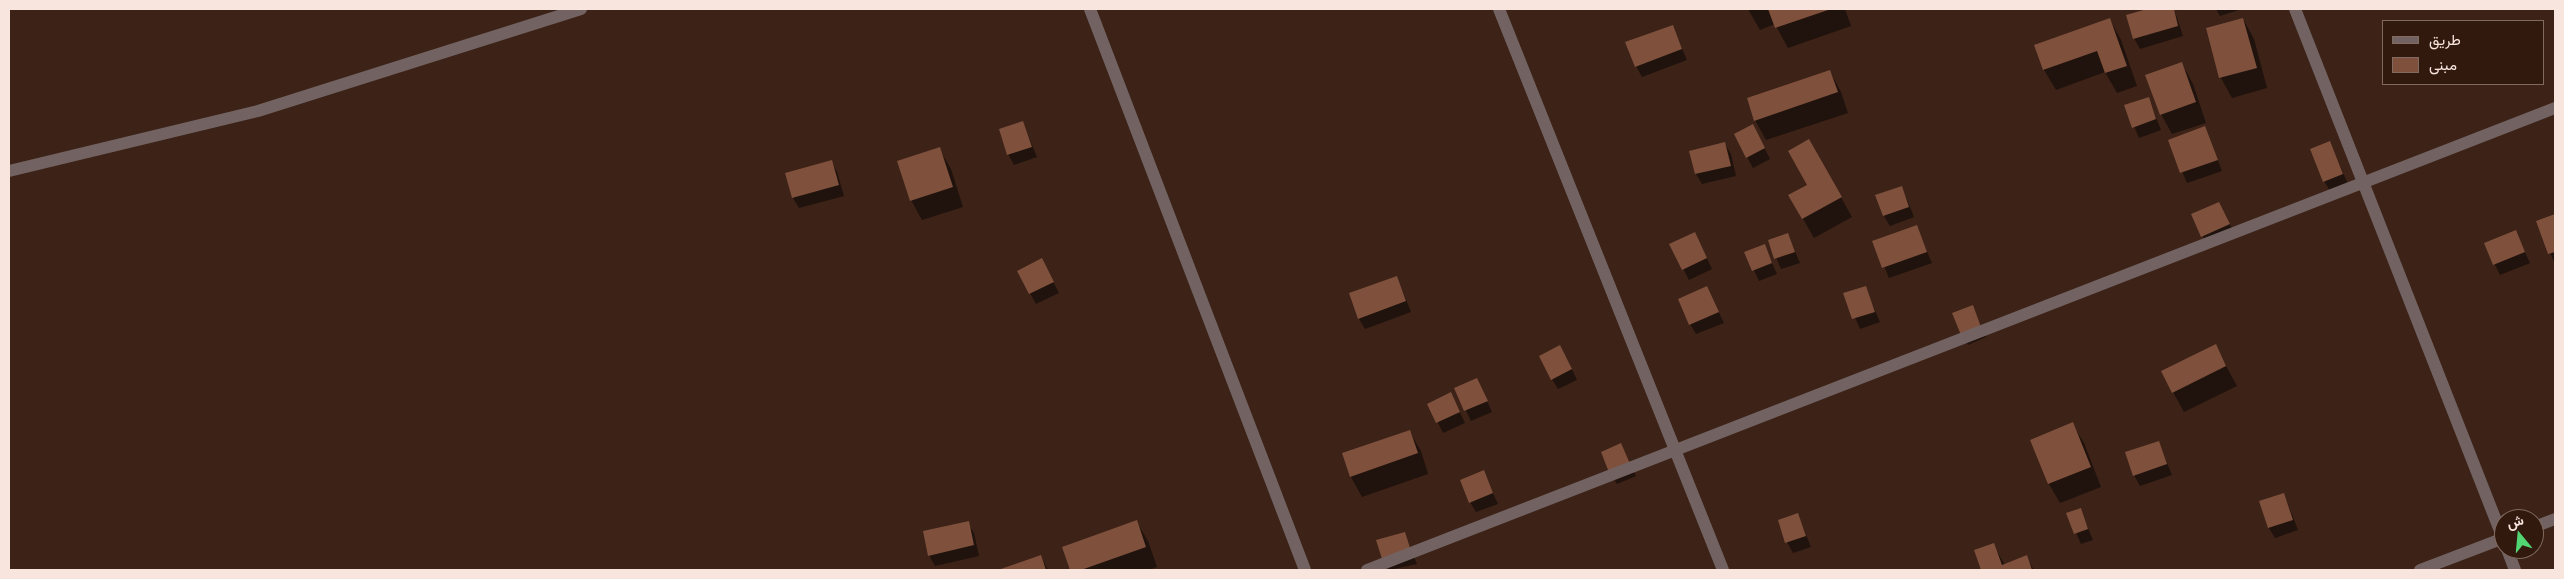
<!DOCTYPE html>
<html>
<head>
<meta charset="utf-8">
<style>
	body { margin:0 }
	#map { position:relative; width:2564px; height:579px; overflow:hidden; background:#3c2217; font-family:Literata,Vazirmatn,serif }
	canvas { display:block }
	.frame { position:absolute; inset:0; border:10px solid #f7e5de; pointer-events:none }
	.legend { position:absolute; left:2382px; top:20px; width:162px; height:65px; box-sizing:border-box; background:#32190e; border:1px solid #816b61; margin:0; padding:6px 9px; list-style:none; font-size:15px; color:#f7e5de }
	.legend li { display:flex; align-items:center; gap:10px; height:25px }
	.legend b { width:25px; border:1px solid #816b61 }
	.north { position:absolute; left:2494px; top:509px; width:50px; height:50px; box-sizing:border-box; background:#32190e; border:1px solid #816b61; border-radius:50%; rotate:343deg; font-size:14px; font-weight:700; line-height:20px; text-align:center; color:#f7e5de }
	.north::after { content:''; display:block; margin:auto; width:18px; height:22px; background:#52d673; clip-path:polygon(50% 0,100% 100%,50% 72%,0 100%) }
</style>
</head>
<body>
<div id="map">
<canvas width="2564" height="579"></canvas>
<div class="frame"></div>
<ul class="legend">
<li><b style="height:6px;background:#726362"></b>طريق</li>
<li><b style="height:14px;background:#7f513d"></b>مبنى</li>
</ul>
<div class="north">ش</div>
</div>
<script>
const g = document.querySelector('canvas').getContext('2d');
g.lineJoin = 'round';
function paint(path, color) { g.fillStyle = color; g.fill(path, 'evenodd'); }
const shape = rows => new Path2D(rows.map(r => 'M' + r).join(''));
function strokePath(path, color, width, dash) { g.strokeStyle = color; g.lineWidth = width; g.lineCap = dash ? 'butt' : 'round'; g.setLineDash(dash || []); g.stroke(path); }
paint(shape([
	[1748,9,1845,9,1851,26,1788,48,1775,24,1760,30],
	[2151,9,2174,9,2183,36,2140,49,2134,38,2128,16],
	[2216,9,2239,9,2239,10,2220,16],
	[2243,19,2254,39,2267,88,2232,98,2221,78,2207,29],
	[2110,20,2121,40,2137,86,2117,93,2105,72,2056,90,2044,70,2036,46],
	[1672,26,1687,60,1642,77,1636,66],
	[2182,64,2193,84,2206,123,2172,134,2161,114],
	[1830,72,1841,92,1848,113,1766,140,1755,120],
	[2148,98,2161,130,2139,138,2126,106],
	[1023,123,1037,157,1014,165,1008,154],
	[2205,128,2222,171,2187,183,2169,140],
	[1758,136,1770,159,1753,168,1747,157],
	[1809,140,1852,217,1814,238,1790,196,1809,185],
	[2330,143,2348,184,2330,191,2324,181],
	[1725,144,1731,154,1736,176,1702,184,1696,174],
	[939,149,951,169,963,207,922,220,911,200],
	[831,161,837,172,844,196,799,208,793,198,786,174],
	[1902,187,1914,217,1890,226,1884,216],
	[2225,214,2235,235,2208,247,2193,215],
	[2555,215,2555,264,2537,222],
	[1916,227,1932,263,1889,278,1874,242],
	[2515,231,2530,263,2500,275,2485,244],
	[1788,235,1800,263,1781,269,1769,241],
	[1671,244,1700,244,1712,269,1689,280],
	[1764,246,1777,274,1759,281,1746,253],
	[1047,270,1059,293,1036,304,1030,293],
	[1397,277,1411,312,1365,329,1359,319],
	[1865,287,1880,322,1860,329,1845,294],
	[1707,288,1724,323,1696,334,1690,324],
	[1972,307,1986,337,1968,345,1962,334],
	[2215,346,2237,386,2184,412,2173,392],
	[1566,357,1577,380,1558,389,1552,379],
	[1456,389,1482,390,1492,412,1471,421],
	[1451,394,1465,423,1443,433,1429,404],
	[2072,424,2084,443,2101,487,2060,503,2049,484],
	[1409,431,1421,451,1428,474,1362,497,1351,477,1343,454],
	[2158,442,2172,475,2140,486,2134,475],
	[1621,445,1636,476,1617,484,1611,474],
	[1483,472,1498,504,1476,512,1470,502],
	[2284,494,2298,530,2275,538,2269,528],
	[2080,510,2093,540,2081,544,2068,514],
	[1798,515,1811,547,1793,553,1787,542],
	[1136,521,1148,541,1157,567,1148,570,1072,570,1064,547],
	[968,523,974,533,979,556,935,566,929,555],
	[1404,533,1417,564,1389,570,1384,562],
	[1993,545,2005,565,2026,557,2034,570,1983,570,1975,551],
	[1041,557,1048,570,1000,570]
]), '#0007');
paint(shape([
	[1768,9,1831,9,1775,28],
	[2147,9,2174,9,2178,26,2133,39,2126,15],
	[2110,18,2127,66,2105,73,2097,51,2043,70,2034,45],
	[2243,18,2257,68,2219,78,2206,28],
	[1673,25,1682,49,1635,67,1625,42],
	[2182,62,2196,102,2160,115,2145,75],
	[1830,70,1838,92,1754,121,1747,98],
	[2149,97,2156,119,2132,128,2124,105],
	[1023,121,1032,147,1007,155,999,129],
	[1753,124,1765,148,1746,158,1734,134],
	[2205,126,2218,160,2180,173,2168,140],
	[1809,139,1842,197,1802,219,1788,195,1807,185,1788,151],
	[2330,141,2343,174,2323,182,2310,149],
	[1725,142,1731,166,1695,174,1689,151],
	[940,147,953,187,910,201,897,161],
	[832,160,839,185,792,198,785,173],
	[1902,186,1909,207,1883,216,1875,195],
	[2219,202,2230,224,2201,237,2191,214],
	[2555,214,2555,252,2548,254,2536,221],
	[1917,225,1927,252,1882,268,1872,241],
	[2516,230,2525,252,2493,265,2484,243],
	[1695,232,1707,258,1682,270,1669,244],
	[1788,233,1795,252,1774,259,1768,240],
	[1765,244,1772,263,1752,271,1744,252],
	[1042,258,1054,282,1029,294,1017,271],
	[1397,276,1406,301,1358,319,1349,293],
	[1707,286,1719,312,1689,325,1678,299],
	[1866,286,1875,312,1852,319,1843,293],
	[1973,305,1981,327,1961,335,1952,313],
	[2216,344,2226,366,2172,393,2161,371],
	[1560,345,1572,369,1551,380,1539,356],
	[1477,378,1488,401,1464,411,1454,388],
	[1451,392,1460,412,1436,423,1427,404],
	[2073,422,2091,467,2048,484,2030,440],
	[1410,430,1418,453,1350,477,1342,453],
	[2159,441,2167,464,2133,476,2125,452],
	[1621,443,1631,466,1610,475,1601,452],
	[1484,470,1493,493,1469,503,1460,480],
	[2284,493,2293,520,2268,528,2259,501],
	[2081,508,2088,529,2074,534,2066,513],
	[1798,513,1806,536,1785,543,1778,520],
	[1137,520,1146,547,1081,570,1070,570,1062,547],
	[969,521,974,545,928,556,923,531],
	[1405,532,1412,554,1383,562,1376,540],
	[1994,543,2002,565,2027,555,2032,570,1981,570,1974,550],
	[1041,555,1046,570,998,570]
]), '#7f513d');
strokePath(shape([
	[1090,9,1305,570],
	[1499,9,1723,570],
	[2295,9,2504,541],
	[9,171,258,111,581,9],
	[2534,527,2555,519],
	[2507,549,2515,570],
	[1367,570,2555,108],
	[2420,570,2504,538]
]), '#726362', 12);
</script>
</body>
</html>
